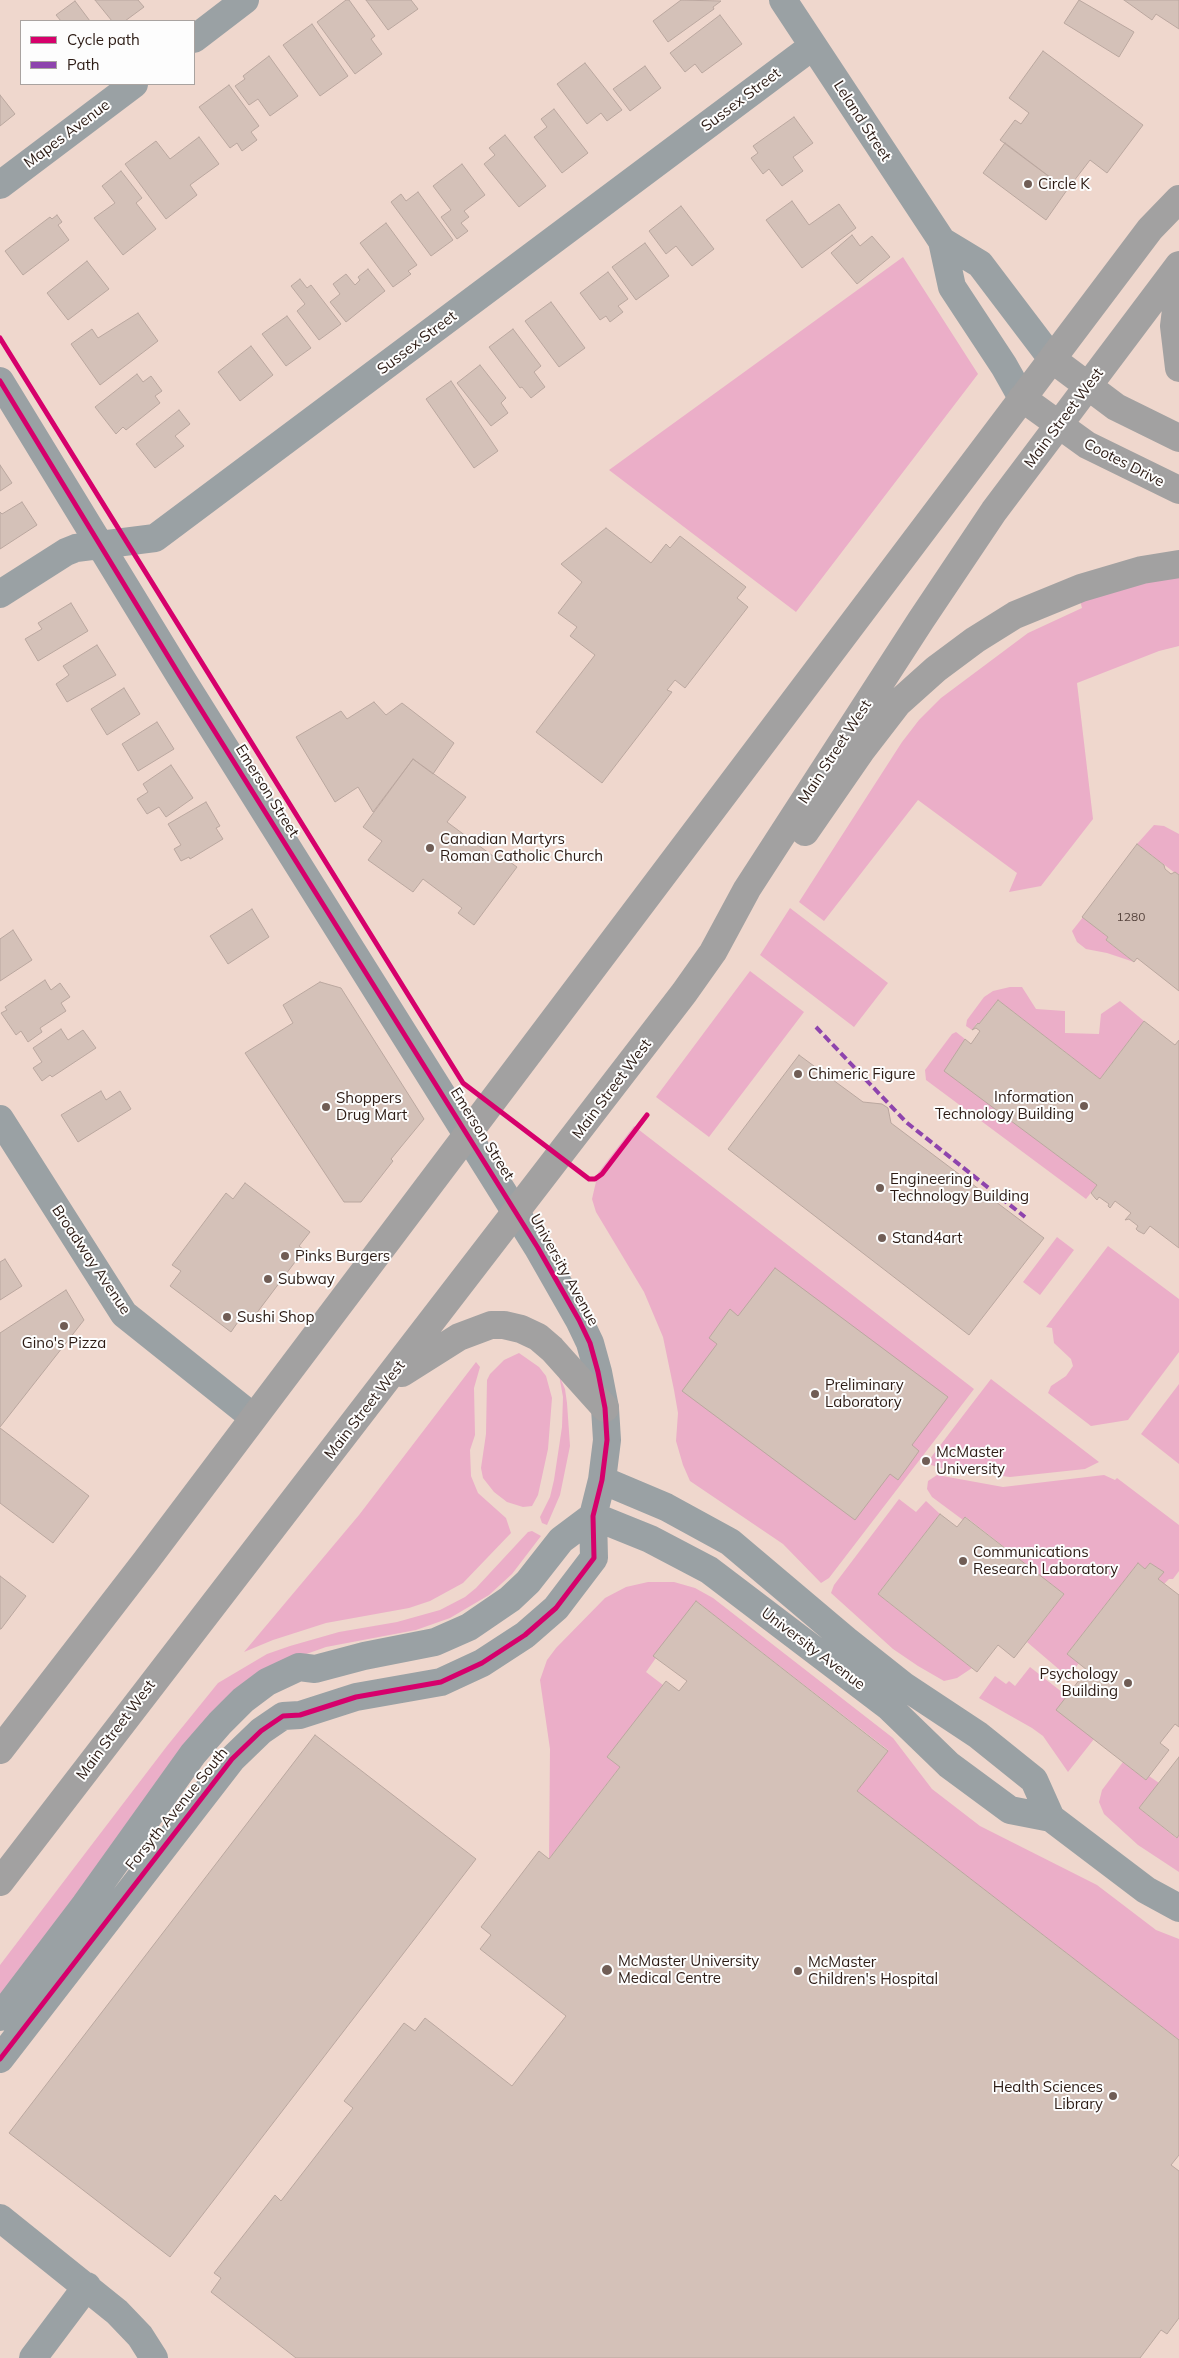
<!DOCTYPE html>
<html>
<head>
<meta charset="utf-8">
<style>
	body { margin:0 }
	#map { position:relative; width:1179px; height:2358px; overflow:hidden; background:#efd7cd; font-family:Mulish,sans-serif }
	canvas { display:block }
	.legend { position:absolute; left:20px; top:20px; width:175px; height:65px; box-sizing:border-box; background:#fdfdfd; border:1px solid #a9a3a0; margin:0; padding:6px 9px; list-style:none; font-size:15px; color:#2c1b14 }
	.legend li { display:flex; align-items:center; gap:10px; height:25px }
	.legend b { width:25px; border:1px solid #a9a3a0 }
</style>
</head>
<body>
<div id="map">
<canvas width="1179" height="2358"></canvas>
<ul class="legend">
<li><b style="height:6px;background:#d6006c"></b>Cycle path</li>
<li><b style="height:6px;background:#8e44ad"></b>Path</li>
</ul>
</div>
<script>
const g = document.querySelector('canvas').getContext('2d');
g.lineJoin = 'round';
function paint(path, color) { g.fillStyle = color; g.fill(path, 'evenodd'); }
const shape = rows => new Path2D(rows.map(r => 'M' + r).join(''));
function strokePath(path, color, width, dash) { g.strokeStyle = color; g.lineWidth = width; g.lineCap = dash ? 'butt' : 'round'; g.setLineDash(dash || []); g.stroke(path); }
function write(font, color, halo, rows, align = 'center') {
  g.font = font + ' Mulish,sans-serif'; g.lineWidth = 4; g.setLineDash([]); g.textBaseline = 'middle'; g.strokeStyle = halo; g.fillStyle = color; for (const [text, x, y, turn = 0] of rows) {
    g.save(); g.translate(x, y); g.rotate((+turn || 0) * Math.PI / 180); g.textAlign = isNaN(turn) ? turn : align; if (halo) g.strokeText(text, 0, 0); g.fillText(text, 0, 0); g.restore();
  }
}
paint(shape([
	[903,257,978,374,796,612,609,470],
	[1179,574,1179,646,1159,651,1077,683,1093,819,1041,886,1009,892,1017,873,918,800,824,921,799,902,902,742,919,720,941,698,1028,633,1082,608,1080,600],
	[1154,825,1164,826,1179,834,1179,876,1137,844],
	[790,908,888,983,854,1027,760,955],
	[1083,917,1108,937,1106,940,1134,962,1107,953,1086,949,1077,942,1072,931],
	[750,971,804,1012,709,1137,656,1097],
	[1010,987,1022,987,1036,1009,1065,1011,1065,1033,1099,1034,1101,1014,1120,1001,1144,1021,1100,1079,998,1000,979,1024,977,1023,972,1030,966,1026,967,1020,984,997,993,991],
	[956,1032,965,1039,945,1071,1097,1185,1086,1199,926,1080,925,1070,952,1034],
	[634,1126,974,1389,829,1578,821,1583,783,1544,690,1481,683,1465,676,1441,678,1413,674,1390,663,1337,644,1292,596,1212,592,1199,598,1173],
	[1057,1237,1074,1250,1040,1295,1023,1282],
	[1108,1246,1179,1299,1179,1352,1128,1420,1091,1426,1048,1393,1051,1386,1066,1376,1073,1366,1071,1359,1054,1343,1052,1328,1046,1327],
	[519,1353,539,1367,546,1376,552,1398,548,1449,538,1495,532,1506,523,1507,507,1502,494,1492,483,1478,481,1468,486,1434,487,1380,490,1374,504,1360],
	[476,1362,480,1367,474,1388,475,1435,470,1450,471,1476,478,1493,506,1518,511,1533,463,1583,430,1601,409,1608,326,1623,273,1640,244,1652,359,1515],
	[559,1375,565,1389,567,1403,570,1446,560,1495,547,1525,542,1523,540,1517,550,1497,554,1480,562,1427,563,1397],
	[991,1379,1099,1462,1085,1469,1010,1477,945,1469,931,1465,929,1460,932,1456],
	[1179,1384,1179,1464,1141,1434],
	[937,1475,1003,1487,1104,1475,1115,1480,1117,1478,1179,1525,1179,1571,1173,1579,1169,1579,1164,1584,1158,1579,1163,1572,1150,1563,1145,1569,1138,1563,1067,1654,1079,1663,1068,1677,1027,1642,1064,1594,966,1517,963,1520,932,1497,927,1489,928,1481],
	[899,1499,916,1512,926,1501,940,1514,878,1594,972,1668,957,1678,944,1681,918,1666,893,1649,831,1593,834,1585],
	[532,1531,541,1536,512,1574,489,1595,450,1618,416,1630,326,1647,295,1658,259,1677,0,2004,0,1965,167,1746,218,1683,267,1654,290,1646,339,1632,397,1622,440,1610,465,1597,476,1588,528,1532],
	[648,1582,674,1582,695,1588,713,1598,893,1738,932,1789,980,1826,1097,1885,1156,1930,1179,1939,1179,2040,857,1791,888,1750,696,1601,646,1672,663,1685,608,1757,620,1767,549,1859,550,1749,540,1680,547,1660,556,1648,605,1598,626,1587],
	[1030,1667,1067,1696,1094,1739,1068,1772,1043,1736,1032,1728,979,1698,995,1676,1006,1684,1009,1681,1015,1686],
	[1123,1762,1146,1780,1149,1776,1159,1783,1139,1808,1176,1838,1179,1835,1179,1872,1138,1845,1104,1814,1099,1802,1102,1790]
]), '#ebaec8');
const building = shape([
	[95,0,138,0,144,7,125,21,112,21,95,0],
	[346,0,349,0,375,36,371,39,382,54,355,74,317,22,346,0],
	[366,0,411,0,418,9,388,30,366,0],
	[681,0,721,1,713,7,714,9,668,42,653,21,681,0],
	[1079,0,1134,32,1119,57,1064,23,1079,0],
	[1124,0,1179,0,1179,29,1156,14,1152,20,1124,0],
	[75,1,90,21,61,21,56,15,75,1],
	[720,15,742,44,702,73,695,64,685,72,670,53,720,15],
	[312,24,348,76,320,96,283,45,312,24],
	[1043,51,1143,125,1107,173,1090,160,1067,190,1000,140,1015,120,1021,124,1029,113,1009,98,1043,51],
	[269,56,298,96,270,116,258,99,249,105,235,86,245,79,243,76,269,56],
	[585,63,622,110,607,121,601,113,587,124,557,84,585,63],
	[645,66,661,88,630,111,613,89,645,66],
	[229,85,259,126,251,132,257,140,242,151,237,143,230,148,199,107,229,85],
	[0,95,15,114,0,126,0,95],
	[554,109,588,153,562,173,534,137,547,127,541,119,554,109],
	[794,117,813,143,793,157,803,171,782,186,769,169,763,174,751,158,758,153,753,146,794,117],
	[505,135,546,186,519,207,484,164,495,155,489,148,505,135],
	[199,137,219,164,190,185,197,195,166,219,125,164,156,141,170,159,199,137],
	[1005,143,1067,190,1046,220,983,173,1005,143],
	[462,164,485,195,464,211,469,217,461,223,468,231,457,239,441,217,451,210,433,186,462,164],
	[121,171,142,198,136,203,156,229,123,255,94,218,115,203,102,186,121,171],
	[418,192,453,240,431,256,391,202,401,194,406,201,418,192],
	[792,201,809,225,839,204,856,228,802,268,766,220,792,201],
	[681,206,714,249,692,266,676,246,666,254,649,231,681,206],
	[57,215,62,222,58,225,69,240,23,275,5,251,50,217,52,219,57,215],
	[386,223,417,265,408,271,411,274,393,287,360,243,386,223],
	[852,235,860,246,872,236,890,257,857,284,831,253,852,235],
	[645,243,669,276,636,300,612,267,645,243],
	[87,261,109,289,68,320,47,293,87,261],
	[368,269,385,291,346,322,330,302,340,294,333,284,346,274,355,285,360,280,358,277,368,269],
	[608,272,628,299,618,306,623,312,610,322,606,316,600,320,580,293,608,272],
	[300,279,307,288,311,285,341,324,319,340,297,311,305,304,291,286,300,279],
	[551,302,585,348,559,367,525,321,551,302],
	[138,313,158,341,100,385,71,344,92,329,98,338,138,313],
	[287,316,311,348,286,366,262,334,287,316],
	[513,329,541,366,534,372,545,387,531,398,522,387,520,388,489,347,513,329],
	[251,346,273,375,240,401,218,372,251,346],
	[480,365,506,398,501,403,508,413,491,426,457,383,480,365],
	[137,374,143,382,151,376,162,391,155,396,160,403,126,430,123,427,116,434,95,407,137,374],
	[451,381,498,451,474,468,426,399,451,381],
	[179,410,190,424,175,436,184,446,155,468,136,444,179,410],
	[0,465,12,483,0,491,0,465],
	[22,502,37,525,0,549,0,512,2,514,22,502],
	[606,528,651,563,666,544,670,548,680,536,746,587,737,598,748,607,685,688,675,680,667,690,672,692,602,783,536,732,595,655,570,636,577,627,558,613,582,582,561,564,606,528],
	[71,603,88,631,38,661,25,639,42,629,38,623,71,603],
	[97,645,116,675,67,702,56,684,69,675,63,666,97,645],
	[124,688,140,714,107,735,91,709,124,688],
	[374,702,386,715,402,703,454,743,433,774,413,759,373,812,358,787,335,802,296,737,341,711,347,719,374,702],
	[157,722,174,749,138,771,122,744,157,722],
	[413,759,466,797,447,822,497,859,500,855,517,867,474,925,458,913,462,908,423,879,413,892,368,860,382,841,363,827,413,759],
	[171,765,193,798,166,817,159,807,147,814,137,799,148,792,143,784,171,765],
	[206,802,220,826,216,828,223,839,190,859,189,857,181,861,174,849,181,845,168,824,206,802],
	[1137,844,1164,865,1165,869,1171,874,1175,872,1179,875,1179,991,1137,958,1134,962,1106,940,1108,937,1082,917,1137,844],
	[252,909,269,937,228,964,210,936,252,909],
	[13,930,32,960,0,981,0,939,13,930],
	[45,980,51,990,60,983,70,997,61,1003,66,1011,40,1028,42,1032,28,1042,21,1031,16,1035,1,1013,7,1010,5,1007,45,980],
	[320,982,341,988,424,1119,391,1159,393,1161,361,1202,344,1202,245,1053,293,1023,283,1005,320,982],
	[998,1000,1100,1079,1144,1021,1175,1045,1179,1040,1179,1248,1150,1226,1144,1234,1138,1231,1136,1229,1138,1226,1129,1219,1125,1220,1131,1213,1115,1201,1110,1208,1108,1206,1109,1204,1099,1197,1097,1200,1095,1198,1091,1193,1097,1185,944,1071,965,1039,971,1044,980,1031,976,1028,972,1030,978,1023,979,1024,998,1000],
	[61,1029,68,1040,83,1030,96,1048,52,1077,50,1075,42,1081,33,1068,42,1062,33,1048,61,1029],
	[799,1055,863,1102,882,1104,888,1108,891,1123,1044,1238,969,1335,728,1149,799,1055],
	[101,1091,106,1100,120,1091,131,1109,78,1142,61,1115,101,1091],
	[245,1183,310,1232,299,1246,304,1250,250,1322,242,1316,231,1332,170,1286,181,1271,172,1265,226,1193,233,1199,245,1183],
	[5,1259,22,1286,0,1300,0,1262,5,1259],
	[775,1268,948,1397,912,1445,919,1451,909,1465,898,1480,890,1474,855,1520,682,1391,717,1344,709,1338,730,1309,738,1316,775,1268],
	[66,1290,84,1320,0,1427,0,1333,66,1290],
	[0,1428,89,1496,53,1543,0,1503,0,1428],
	[940,1514,957,1527,965,1517,1064,1594,1014,1658,998,1645,977,1672,878,1594,940,1514],
	[1138,1563,1145,1569,1150,1563,1164,1572,1158,1579,1179,1595,1179,1727,1175,1724,1160,1743,1169,1750,1146,1780,1056,1710,1087,1670,1067,1654,1138,1563],
	[0,1576,26,1596,1,1629,0,1629,0,1576],
	[696,1601,888,1751,857,1791,1179,2040,1179,2155,1171,2165,1179,2171,1179,2318,1167,2334,1161,2330,1140,2358,296,2358,211,2292,221,2278,214,2273,275,2195,281,2201,353,2108,344,2101,404,2023,415,2031,425,2018,512,2086,566,2016,480,1949,491,1935,481,1927,539,1851,549,1859,620,1767,607,1757,666,1681,679,1691,687,1681,653,1656,696,1601],
	[315,1735,476,1859,170,2257,9,2133,315,1735],
	[1179,1757,1179,1835,1177,1838,1139,1808,1179,1757]
]);
paint(building, '#d4c1b8');
strokePath(building, '#baa79f', 1);
strokePath(shape([
	[783,0,942,241,952,287,1004,366,1022,398],
	[194,39,245,0],
	[0,185,134,84],
	[942,241,980,264,1052,359],
	[0,381,180,676,538,1248,579,1320,590,1343,598,1372,605,1408,607,1440,602,1480,593,1516,594,1558,556,1608,525,1635,482,1663,441,1682,356,1697,300,1715,283,1716,261,1731,232,1759,0,2059],
	[0,594,66,552,76,548,155,538,813,46],
	[0,1119,124,1314,253,1417],
	[602,1480,666,1507,730,1542,846,1640,904,1686,978,1735,1034,1780,1051,1818],
	[593,1516,650,1539,709,1570,888,1706,949,1765,1010,1810,1051,1818,1146,1890,1179,1908],
	[0,2017,85,1905,193,1754,220,1723,243,1700,267,1682,299,1667,315,1669,364,1656,435,1642,469,1627,510,1599,528,1582,561,1540,593,1516],
	[0,2218,117,2312,140,2336,154,2358],
	[33,2358,87,2286]
]), '#9aa1a4', 28);
strokePath(shape([
	[1179,286,1174,326,1179,368],
	[1052,359,1116,407,1179,438],
	[1022,398,1087,445,1179,490],
	[805,832,861,751,898,703,936,669,975,640,1015,615,1081,588,1142,570,1179,564],
	[402,1373,459,1337,491,1325,504,1325,521,1329,538,1337,552,1349,605,1408],
	[0,1750,145,1562,1150,229,1179,199],
	[0,1882,684,993,713,952,747,889,921,620,994,511,1179,265]
]), '#a2a1a1', 28);
strokePath(shape([
	[816,1027,906,1122,1025,1217]
]), '#8e44ad', 4, [8, 4]);
strokePath(shape([
	[0,338,463,1083,589,1179,595,1179,602,1174,647,1115],
	[0,381,180,676,538,1248,579,1320,590,1343,598,1372,605,1408,607,1440,602,1480,593,1516,594,1558,556,1608,525,1635,482,1663,441,1682,356,1697,300,1715,283,1716,261,1731,232,1759,0,2059]
]), '#d6006c', 5);
for (const [x, y, r, color] of [
	[1028,184,5,"#705d55"],
	[430,848,5,"#705d55"],
	[798,1074,5,"#705d55"],
	[1084,1106,5,"#705d55"],
	[326,1107,5,"#705d55"],
	[880,1188,5,"#705d55"],
	[882,1238,5,"#705d55"],
	[285,1256,5,"#705d55"],
	[268,1279,5,"#705d55"],
	[227,1317,5,"#705d55"],
	[64,1326,5,"#705d55"],
	[815,1394,5,"#705d55"],
	[926,1461,5,"#705d55"],
	[963,1561,5,"#705d55"],
	[1128,1683,5,"#705d55"],
	[607,1970,6,"#705d55"],
	[798,1971,5,"#705d55"],
	[1113,2096,5,"#705d55"]
]) { const dot = new Path2D(); dot.arc(x, y, r, 0, 2 * Math.PI); g.fillStyle = color; g.fill(dot); strokePath(dot, '#fdfdfd', 2); }
write('12px', '#57453e', null, [
	["1280",1131,917]
]);
write('15px', '#2c1b14', '#fdfdfd', [
	["Sussex Street",741,100,-37],
	["Leland Street",862,121,57],
	["Mapes Avenue",67,134,-37],
	["Sussex Street",417,343,-37],
	["Main Street West",1064,418,-53],
	["Cootes Drive",1124,463,27],
	["Main Street West",835,752,-57],
	["Emerson Street",267,791,58],
	["Main Street West",612,1089,-53],
	["Emerson Street",482,1134,58],
	["Broadway Avenue",91,1260,56],
	["University Avenue",564,1270,61],
	["Main Street West",365,1410,-52],
	["University Avenue",813,1649,37],
	["Main Street West",116,1730,-53],
	["Forsyth Avenue South",177,1809,-51]
]);
write('15px', '#2c1b14', '#fdfdfd', [
	["Circle K",1038,184],
	["Canadian Martyrs",440,839],
	["Roman Catholic Church",440,856],
	["Chimeric Figure",808,1074],
	["Information",1074,1097,"right"],
	["Technology Building",1074,1114,"right"],
	["Shoppers",336,1098],
	["Drug Mart",336,1115],
	["Engineering",890,1179],
	["Technology Building",890,1196],
	["Stand4art",892,1238],
	["Pinks Burgers",295,1256],
	["Subway",278,1279],
	["Sushi Shop",237,1317],
	["Gino's Pizza",64,1343,"center"],
	["Preliminary",825,1385],
	["Laboratory",825,1402],
	["McMaster",936,1452],
	["University",936,1469],
	["Communications",973,1552],
	["Research Laboratory",973,1569],
	["Psychology",1118,1674,"right"],
	["Building",1118,1691,"right"],
	["McMaster University",618,1961],
	["Medical Centre",618,1978],
	["McMaster",808,1962],
	["Children's Hospital",808,1979],
	["Health Sciences",1103,2087,"right"],
	["Library",1103,2104,"right"]
], 'left');
</script>
</body>
</html>
